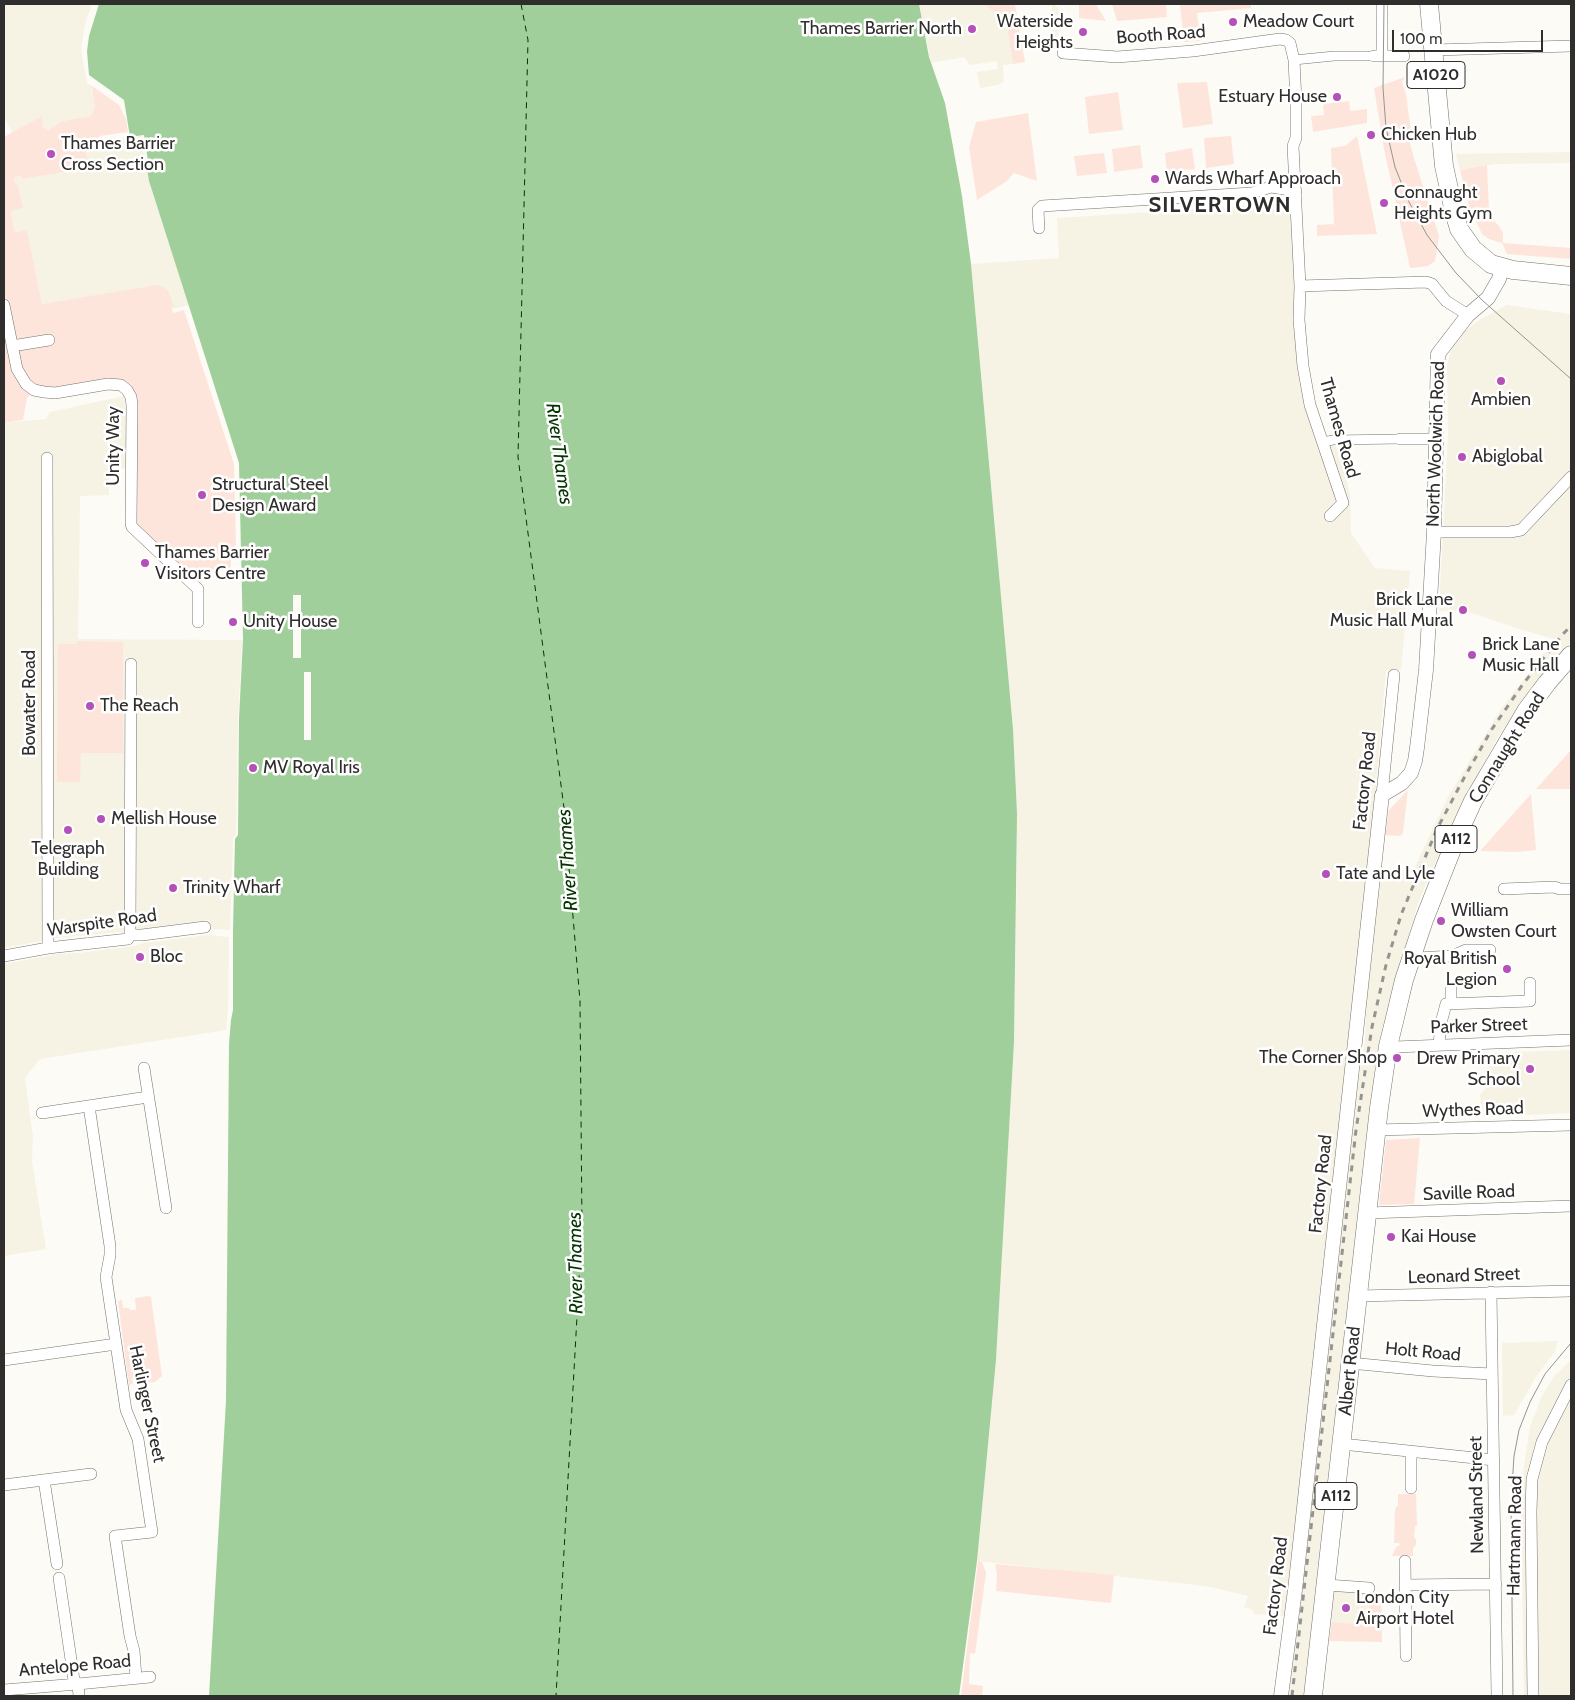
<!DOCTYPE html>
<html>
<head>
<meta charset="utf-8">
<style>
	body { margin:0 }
	#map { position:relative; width:1575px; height:1700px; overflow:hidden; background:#fdfbf5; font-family:Cabin,sans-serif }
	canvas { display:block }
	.frame { position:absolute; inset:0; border:5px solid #2f2e2c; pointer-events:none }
	.scale { position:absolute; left:1392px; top:30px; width:151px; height:22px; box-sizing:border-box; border:2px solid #2f2e2c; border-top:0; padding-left:6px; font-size:15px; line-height:18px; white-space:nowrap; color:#2f2e2c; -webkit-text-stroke:4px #fff; paint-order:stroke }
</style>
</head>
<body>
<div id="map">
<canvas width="1575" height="1700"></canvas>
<div class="frame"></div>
<div class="scale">100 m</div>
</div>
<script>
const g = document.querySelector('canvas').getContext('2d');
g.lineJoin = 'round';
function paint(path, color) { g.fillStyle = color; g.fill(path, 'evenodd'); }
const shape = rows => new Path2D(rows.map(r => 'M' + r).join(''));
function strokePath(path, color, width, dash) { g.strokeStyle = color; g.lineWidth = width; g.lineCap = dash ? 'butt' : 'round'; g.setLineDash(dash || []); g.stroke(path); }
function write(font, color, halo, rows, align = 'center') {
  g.font = font + ' Cabin,sans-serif'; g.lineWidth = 5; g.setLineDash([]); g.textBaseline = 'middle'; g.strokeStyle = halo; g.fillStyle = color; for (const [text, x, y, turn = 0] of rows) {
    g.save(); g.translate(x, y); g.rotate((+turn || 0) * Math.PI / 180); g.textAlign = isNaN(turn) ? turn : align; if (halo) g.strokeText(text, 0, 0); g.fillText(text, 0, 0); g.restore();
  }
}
paint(shape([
	[4,4,92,4,85,24,81,49,87,83,92,86,95,108,91,116,62,121,48,130,43,127,42,116,12,133,6,120,4,121],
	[919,4,983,4,1006,20,1013,64,1003,65,1004,82,998,85,980,88,977,72,998,69,997,61,970,65,964,57,931,63],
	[1052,4,1056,4,1056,7,1059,7,1058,44,1051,44],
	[142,136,149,181,189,305,174,309,168,290,162,286,42,304,27,230,16,232,14,230,11,213,13,210,23,208,18,185,14,182,15,177,21,176,22,179,88,168,85,145,107,140],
	[1571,152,1571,163,1495,164,1460,170,1456,154],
	[1293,203,1303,381,1328,439,1335,444,1345,473,1350,495,1351,533,1375,568,1410,571,1401,670,1386,670,1375,796,1287,1603,1284,1616,1255,1614,1251,1609,1244,1607,1248,1596,1206,1586,977,1561,996,1360,1014,1042,1017,857,1013,729,971,264,1059,258,1057,218],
	[1507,305,1571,314,1571,642,1553,661,1496,740,1448,833,1418,903,1393,988,1381,1044,1371,1108,1305,1696,1288,1696,1314,1484,1337,1254,1358,1082,1365,1040,1367,997,1382,867,1413,871,1448,797,1501,709,1555,639,1519,629,1463,610,1439,611,1448,435,1447,365,1452,347,1465,331,1481,319],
	[124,396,128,420,128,468,109,469,109,495,80,496,78,639,242,640,238,719,236,834,233,838,230,930,209,929,209,920,153,929,57,938,4,948,4,423,46,419,50,412],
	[207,935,229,937,228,1010,226,1030,40,1059,25,1078,33,1136,32,1162,46,1249,4,1256,4,964,58,954,79,953,134,946,144,943],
	[1571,1050,1571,1113,1484,1117,1482,1114,1480,1094,1489,1085,1488,1053],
	[1558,1341,1555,1351,1536,1377,1514,1415,1503,1416,1502,1343],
	[1571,1360,1571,1696,1524,1696,1521,1511,1524,1466,1530,1427,1542,1396,1554,1376],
	[1335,1591,1369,1592,1369,1625,1330,1622,1333,1594]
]), '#f6f2e4');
paint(shape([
	[983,4,1015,4,1025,62,1013,64,1006,20],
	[1079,4,1096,4,1106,21,1079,18],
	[1112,4,1166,4,1167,17,1117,21],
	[1180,4,1251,4,1251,8,1197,13,1200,41,1184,42],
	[1405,77,1402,82,1406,94,1411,132,1410,143,1414,158,1439,236,1435,261,1428,266,1410,268,1384,149,1374,88],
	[1207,82,1213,124,1183,128,1177,83],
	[92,86,119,105,126,119,128,132,100,136,94,144,85,146,89,168,22,179,21,176,15,177,14,182,18,185,23,208,13,210,11,213,14,230,16,232,27,230,42,304,157,285,164,287,168,290,174,307,172,308,173,313,184,310,234,464,236,545,231,550,231,570,205,571,205,578,200,584,136,524,137,399,131,385,110,378,53,389,39,385,27,398,23,420,4,423,4,137,42,116,43,127,48,130,62,121,91,116,95,108],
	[1118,92,1123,130,1089,134,1085,97],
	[1349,101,1350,111,1367,109,1367,123,1313,132,1311,116,1324,115,1323,104],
	[1028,113,1037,181,1014,173,1007,181,977,200,969,147,976,122],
	[1231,136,1234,164,1206,168,1204,138],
	[1357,136,1377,234,1317,236,1317,225,1334,224,1331,148,1345,146],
	[1140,145,1143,168,1114,172,1112,149],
	[1192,148,1195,169,1167,172,1165,153],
	[1104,153,1107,173,1077,176,1074,156],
	[1487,165,1489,211,1493,220,1499,226,1503,233,1503,243,1571,248,1571,259,1507,254,1502,243,1489,239,1482,234,1469,206,1460,170],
	[77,641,123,642,123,753,81,753,80,782,57,782,58,644,77,644],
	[1571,750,1571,789,1536,789],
	[1408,790,1403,833,1400,836,1385,835,1389,810],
	[1531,794,1536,850,1516,852,1480,851],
	[1420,1138,1414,1204,1379,1205,1386,1140],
	[149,1296,151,1297,162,1376,155,1382,142,1383,142,1377,132,1378,133,1384,129,1385,118,1301,122,1300,123,1308,129,1308,130,1310,136,1310,135,1298],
	[1398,1494,1416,1494,1417,1525,1415,1527,1414,1537,1416,1539,1416,1545,1413,1548,1413,1556,1392,1556,1396,1547,1400,1545,1399,1543,1394,1543,1395,1509,1398,1505],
	[978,1561,982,1562,986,1573,975,1654,970,1653,969,1684,983,1686,982,1696,961,1696],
	[995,1564,1114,1575,1111,1603,996,1591,997,1575],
	[1369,1592,1381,1592,1382,1642,1329,1641,1332,1622,1369,1625]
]), '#fee5dc');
paint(shape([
	[99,4,919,4,929,57,945,103,962,196,971,264,1013,729,1017,814,1014,1042,996,1360,977,1561,959,1696,209,1696,226,1401,229,1044,231,1020,233,1010,233,930,235,839,238,835,239,719,243,639,239,463,149,181,146,162,148,161,144,135,130,137,124,100,89,75,87,51,89,36]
]), '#a1cf9b');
paint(shape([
	[293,595,301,595,301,658,293,658],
	[304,672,311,672,311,740,304,740]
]), '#fdfbf5');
strokePath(shape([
	[521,4,528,40,518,457,564,808,580,1001,582,1226,556,1696]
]), '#043401', 1, [6, 5]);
const pedestrian = shape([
	[1294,60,1334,56,1374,56],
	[1323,442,1333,440,1400,439]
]);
const minor = shape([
	[1382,4,1382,56],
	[1434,50,1571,46],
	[1063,53,1117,57,1193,51,1280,39,1286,40,1290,43,1294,60,1296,102,1296,138,1293,146,1300,286,1299,320,1303,366,1310,405,1343,503,1330,516],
	[1374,56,1404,56],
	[1039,228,1038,210,1042,206,1252,193,1271,187,1296,191],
	[1300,286,1426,282,1432,284,1446,301,1468,315],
	[4,305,17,369,26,384,34,390,44,392,55,393,108,384,121,385,127,390,131,397,132,405,131,524,132,527,198,589,198,622],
	[12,346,49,340],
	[1400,439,1437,439],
	[47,458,48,948],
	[1434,532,1510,532,1521,530,1571,477],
	[1382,795,1394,675],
	[1504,889,1554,887,1560,889,1571,889],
	[130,935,131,664],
	[130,935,142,935,205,927],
	[4,956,48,948,128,939,130,935],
	[1412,956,1418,958,1452,956,1466,950,1490,950],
	[1451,987,1451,1004],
	[1439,1045,1441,1023,1446,1004,1530,1001,1530,983],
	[1388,1046,1395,1047,1571,1040],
	[144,1068,166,1208],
	[89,1106,110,1246,110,1255,106,1277,116,1344,126,1410,138,1439,152,1532,115,1536,130,1636,134,1651,136,1678],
	[42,1113,148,1097],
	[1376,1130,1571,1125],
	[1367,1213,1571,1206],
	[1491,1292,1497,1696],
	[1358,1296,1571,1291],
	[4,1360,116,1344],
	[1350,1363,1433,1371,1492,1374],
	[1342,1444,1494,1460],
	[1411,1452,1411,1488],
	[44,1480,57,1564],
	[4,1485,91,1474],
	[1405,1561,1406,1656],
	[59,1578,74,1680,78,1684,79,1696],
	[1327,1585,1369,1588],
	[1405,1585,1496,1584],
	[4,1690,78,1684,150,1677],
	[1533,1696,1531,1512,1532,1479,1542,1442,1571,1385]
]);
const tertiary = shape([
	[1281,1696,1295,1590,1382,795,1402,783,1411,773,1415,761,1417,748,1426,670,1434,532,1438,354,1468,315,1488,298,1499,279,1502,268]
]);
const primary = shape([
	[1429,4,1444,166,1454,212,1459,229,1473,249,1491,264,1513,270,1571,276],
	[1313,1696,1379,1108,1388,1046,1394,1022,1404,980,1424,920,1458,834,1473,801,1526,711,1547,683,1571,655]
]);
strokePath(pedestrian, '#75736e', 10);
strokePath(minor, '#75736e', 12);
strokePath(tertiary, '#75736e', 15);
strokePath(primary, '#75736e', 19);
strokePath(pedestrian, '#fff', 9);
strokePath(minor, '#fff', 11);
strokePath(tertiary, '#fff', 14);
strokePath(primary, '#fff', 18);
strokePath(shape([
	[1384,4,1383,88,1386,128,1395,167,1409,202,1427,235,1456,273,1482,300,1571,379],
	[1513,1696,1511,1503,1514,1456,1519,1430,1530,1402,1545,1374,1571,1343]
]), '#959490', 1);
strokePath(shape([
	[1292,1696,1356,1130,1372,1027,1386,965,1401,915,1437,829,1464,778,1492,729,1523,684,1563,634,1571,626]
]), '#959490', 3, [6, 6]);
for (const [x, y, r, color] of [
	[1233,22,5,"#b451b8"],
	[972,29,5,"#b451b8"],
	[1083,32,5,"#b451b8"],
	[1337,97,5,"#b451b8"],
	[1371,135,5,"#b451b8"],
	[51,154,5,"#b451b8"],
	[1155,179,5,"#b451b8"],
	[1384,203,5,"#b451b8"],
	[1501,381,5,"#b451b8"],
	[1462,457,5,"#b451b8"],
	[202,495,5,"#b451b8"],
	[145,563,5,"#b451b8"],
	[1463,610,5,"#b451b8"],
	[233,622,5,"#b451b8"],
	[1472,655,5,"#b451b8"],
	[90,706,5,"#b451b8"],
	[253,768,5,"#b451b8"],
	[101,819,5,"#b451b8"],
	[68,830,5,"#b451b8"],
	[1326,874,5,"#b451b8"],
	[173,888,5,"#b451b8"],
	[1441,921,5,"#b451b8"],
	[140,957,5,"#b451b8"],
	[1507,969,5,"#b451b8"],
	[1397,1058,5,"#b451b8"],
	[1530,1069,5,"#b451b8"],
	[1391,1237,5,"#b451b8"],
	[1346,1608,5,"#b451b8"]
]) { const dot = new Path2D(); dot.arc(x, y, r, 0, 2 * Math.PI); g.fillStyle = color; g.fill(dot); strokePath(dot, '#fff', 2); }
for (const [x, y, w] of [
	[1436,75,58],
	[1456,839,42],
	[1336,1496,42]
]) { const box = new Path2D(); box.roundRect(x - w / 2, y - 13.5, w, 27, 4); g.fillStyle = '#fff'; g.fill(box); strokePath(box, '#2f2e2c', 1); }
write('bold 16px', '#2f2e2c', null, [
	["A1020",1436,75],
	["A112",1456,839],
	["A112",1336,1496]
]);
write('18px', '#2f2e2c', '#fff', [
	["Waterside",1073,22,"right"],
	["Heights",1073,43,"right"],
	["Meadow Court",1243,22],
	["Thames Barrier North",962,29,"right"],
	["Estuary House",1327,97,"right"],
	["Chicken Hub",1381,135],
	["Thames Barrier",61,144],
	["Cross Section",61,165],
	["Wards Wharf Approach",1165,179],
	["Connaught",1394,193],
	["Heights Gym",1394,214],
	["Ambien",1501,400,"center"],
	["Abiglobal",1472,457],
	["Structural Steel",212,485],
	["Design Award",212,506],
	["Thames Barrier",155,553],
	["Visitors Centre",155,574],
	["Brick Lane",1453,600,"right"],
	["Music Hall Mural",1453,621,"right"],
	["Unity House",243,622],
	["Brick Lane",1482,645],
	["Music Hall",1482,666],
	["The Reach",100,706],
	["MV Royal Iris",263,768],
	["Mellish House",111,819],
	["Telegraph",68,849,"center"],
	["Building",68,870,"center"],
	["Tate and Lyle",1336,874],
	["Trinity Wharf",183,888],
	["William",1451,911],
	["Owsten Court",1451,932],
	["Bloc",150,957],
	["Royal British",1497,959,"right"],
	["Legion",1497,980,"right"],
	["The Corner Shop",1387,1058,"right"],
	["Drew Primary",1520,1059,"right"],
	["School",1520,1080,"right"],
	["Kai House",1401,1237],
	["London City",1356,1598],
	["Airport Hotel",1356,1619]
], 'left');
write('18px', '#2f2e2c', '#fff', [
	["Booth Road",1161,35,-4],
	["Thames Road",1339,428,74],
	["North Woolwich Road",1436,444,-88],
	["Unity Way",114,446,-90],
	["Bowater Road",30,703,-90],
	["Connaught Road",1507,748,-58],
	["Factory Road",1365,781,-84],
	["Warspite Road",102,923,-8],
	["Parker Street",1479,1026,-2],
	["Wythes Road",1473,1110,-2],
	["Factory Road",1321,1184,-84],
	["Saville Road",1469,1193,-2],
	["Leonard Street",1464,1276,-2],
	["Holt Road",1423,1352,5],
	["Albert Road",1350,1371,-84],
	["Harlinger Street",147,1404,78],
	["Newland Street",1477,1495,-91],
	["Hartmann Road",1515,1536,-89],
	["Factory Road",1276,1586,-83],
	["Antelope Road",75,1666,-5]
]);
write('italic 19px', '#043401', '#fff', [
	["River Thames",559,454,82],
	["River Thames",568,860,-94],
	["River Thames",576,1263,-91]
]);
g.letterSpacing = '1px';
write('bold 22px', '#2f2e2c', '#fff', [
	["SILVERTOWN",1220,206]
]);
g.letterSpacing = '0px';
</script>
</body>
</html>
